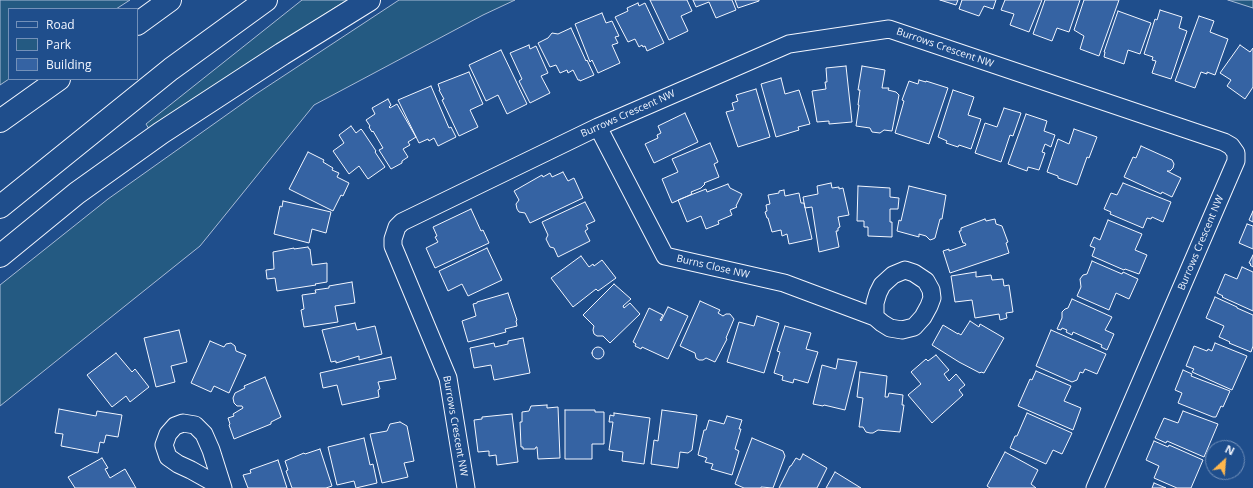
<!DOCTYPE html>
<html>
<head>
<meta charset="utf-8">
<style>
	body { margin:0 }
	#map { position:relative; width:1253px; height:488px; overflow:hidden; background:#1f4e8c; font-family:"Open Sans",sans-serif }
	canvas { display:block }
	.legend { position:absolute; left:8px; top:8px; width:130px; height:72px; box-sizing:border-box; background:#1f4e8c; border:1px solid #7391ba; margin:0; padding:5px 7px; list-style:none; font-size:12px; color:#f2f6ff }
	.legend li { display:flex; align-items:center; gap:8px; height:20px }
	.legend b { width:20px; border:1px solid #7391ba }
	.north { position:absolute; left:1205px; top:440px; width:40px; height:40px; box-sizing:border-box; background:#1f4e8c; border:1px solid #7391ba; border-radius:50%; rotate:26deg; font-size:11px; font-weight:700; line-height:16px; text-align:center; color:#f2f6ff }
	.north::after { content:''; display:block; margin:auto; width:14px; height:18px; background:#ffb74d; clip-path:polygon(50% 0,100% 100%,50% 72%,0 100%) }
</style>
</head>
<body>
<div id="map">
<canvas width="1253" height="488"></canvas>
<ul class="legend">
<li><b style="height:5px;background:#1f4e8c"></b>Road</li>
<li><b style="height:11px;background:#245a82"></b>Park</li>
<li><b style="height:11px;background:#3563a3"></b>Building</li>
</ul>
<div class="north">N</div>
</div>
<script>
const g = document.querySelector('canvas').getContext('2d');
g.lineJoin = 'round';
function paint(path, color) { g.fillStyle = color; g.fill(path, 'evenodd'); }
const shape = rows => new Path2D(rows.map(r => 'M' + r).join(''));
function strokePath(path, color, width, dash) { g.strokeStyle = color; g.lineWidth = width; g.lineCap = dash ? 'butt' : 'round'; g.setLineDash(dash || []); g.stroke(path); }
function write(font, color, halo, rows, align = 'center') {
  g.font = font + ' "Open Sans",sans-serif'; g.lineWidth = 3; g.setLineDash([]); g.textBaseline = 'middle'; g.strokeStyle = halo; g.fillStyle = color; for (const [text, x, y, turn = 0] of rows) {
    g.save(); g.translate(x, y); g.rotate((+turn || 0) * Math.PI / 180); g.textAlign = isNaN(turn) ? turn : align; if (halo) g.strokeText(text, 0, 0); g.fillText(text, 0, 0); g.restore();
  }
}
const green = shape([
	[0,0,130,0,116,9,9,9,9,79,0,85,0,0],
	[302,0,347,0,275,46,149,129,146,124,302,0],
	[399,0,515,0,483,15,314,105,200,246,0,406,0,285,108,199,256,94,399,0],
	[1228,0,1253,0,1253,8,1228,0]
]);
paint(green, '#245a82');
strokePath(green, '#a8bbd7', 1);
const building = shape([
	[650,0,687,0,692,11,681,16,688,31,669,40,650,0],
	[693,0,732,0,736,10,716,18,709,2,696,7,693,0],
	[735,0,759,0,759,1,738,8,735,0],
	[940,0,958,0,956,5,940,0],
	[962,0,996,0,993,9,984,6,979,16,959,9,962,0],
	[1005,0,1042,0,1029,32,1010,25,1014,14,1001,10,1005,0],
	[1045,0,1080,0,1069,32,1057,28,1052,41,1033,34,1045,0],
	[1084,0,1119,0,1099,56,1080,49,1084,36,1074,30,1084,0],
	[638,3,639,6,645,3,664,43,647,51,645,46,643,47,642,45,639,47,635,39,628,42,615,17,628,11,627,8,638,3],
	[1160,10,1182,17,1179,28,1187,31,1171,79,1152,73,1156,61,1152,60,1153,57,1144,54,1155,19,1157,20,1160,10],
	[1118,11,1151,23,1140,54,1128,50,1124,64,1104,57,1105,52,1104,52,1118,11],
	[602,13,606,23,612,21,619,36,615,37,618,43,612,45,620,63,598,73,592,60,590,62,575,24,602,13],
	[1199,16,1214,21,1210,32,1228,39,1215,75,1207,72,1207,74,1201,72,1195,88,1175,81,1199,16],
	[571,28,586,61,587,60,594,75,580,81,580,80,578,80,573,70,568,73,567,70,560,73,556,65,550,67,538,43,548,38,552,33,558,34,571,28],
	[529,45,530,49,536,46,548,73,541,76,550,93,530,103,519,81,522,79,510,53,529,45],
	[1240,45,1250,52,1253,48,1253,87,1245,99,1227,86,1231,80,1220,73,1240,45],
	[501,50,527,104,507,114,498,95,486,101,469,65,501,50],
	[846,66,852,122,829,124,829,121,817,122,812,91,826,89,825,82,827,82,826,68,846,66],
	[862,66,885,70,882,88,889,88,888,90,896,92,899,95,892,131,884,130,880,133,872,132,870,128,856,126,859,105,858,105,860,90,858,90,862,66],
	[469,72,483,104,470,110,478,127,459,136,442,100,444,99,439,90,440,90,438,84,469,72],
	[781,78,785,94,799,90,810,124,798,127,799,130,776,137,761,84,781,78],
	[919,80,926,82,926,81,948,88,929,144,895,133,904,101,902,100,909,81,918,84,919,80],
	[431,86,449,128,451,127,456,137,438,146,434,138,429,141,428,139,419,143,398,100,431,86],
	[756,89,770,137,738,147,726,112,734,110,732,103,738,101,736,95,756,89],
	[953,90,974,97,968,115,981,119,971,149,959,145,958,147,946,143,947,141,938,137,953,90],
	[388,99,391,105,389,107,390,108,397,104,416,137,408,142,410,145,403,149,408,157,402,161,402,163,391,169,379,150,383,148,373,131,372,132,369,127,370,126,366,120,375,114,372,108,388,99],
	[1004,108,1021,113,1013,136,1010,135,1001,162,975,153,985,123,997,127,1004,108],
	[685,113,698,142,654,163,645,144,658,138,657,135,661,133,658,126,685,113],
	[1026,114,1047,121,1044,131,1055,135,1051,147,1045,144,1042,152,1045,153,1039,170,1028,167,1027,171,1008,164,1026,114],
	[351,126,356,133,361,129,362,130,376,151,375,152,385,167,368,179,359,166,349,174,333,151,344,143,339,135,351,126],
	[1074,129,1097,137,1089,158,1087,157,1077,185,1058,178,1058,176,1047,172,1058,139,1069,144,1074,129],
	[710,143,718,162,714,164,719,177,704,183,705,184,701,188,691,192,692,194,672,203,662,179,678,172,672,159,710,143],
	[1141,146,1172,160,1174,164,1173,168,1170,171,1167,171,1181,178,1172,197,1162,192,1161,194,1124,177,1133,157,1136,158,1141,146],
	[308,152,324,160,323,162,333,168,332,170,339,173,337,177,349,183,343,196,341,195,333,211,289,189,308,152],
	[563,172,568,181,574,178,583,198,530,223,525,213,519,212,517,209,516,204,519,200,514,191,542,175,543,177,550,173,552,177,563,172],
	[831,183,832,188,839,187,839,189,843,188,849,215,838,217,840,227,838,228,838,231,836,231,839,247,819,252,812,207,805,208,803,197,818,194,817,186,831,183],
	[1123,183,1171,202,1163,222,1152,217,1151,219,1147,218,1143,228,1110,214,1111,212,1104,209,1111,193,1117,195,1123,183],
	[728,184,730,188,742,194,736,206,737,207,730,210,732,215,718,221,719,224,706,229,701,216,687,222,678,200,706,189,707,192,728,184],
	[858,186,890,188,890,197,899,198,898,209,890,209,890,222,892,222,892,237,868,236,868,227,864,227,864,221,857,221,858,186],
	[909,186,946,195,942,219,940,219,935,238,933,239,930,240,926,236,919,234,919,237,897,231,899,220,901,221,909,186],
	[784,190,785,196,799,193,801,203,804,203,812,239,789,244,787,234,782,236,781,230,772,232,768,218,767,218,765,212,767,211,766,205,770,204,768,195,779,193,779,191,784,190],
	[283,201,331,212,326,233,312,229,309,243,274,234,280,206,282,207,283,201],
	[585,202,595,221,586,225,588,229,585,231,590,241,558,257,554,248,550,247,546,239,548,235,542,222,585,202],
	[471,209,481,231,483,230,489,243,435,268,426,248,438,242,435,237,437,236,433,227,471,209],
	[1253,211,1253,222,1249,220,1253,211],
	[985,219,986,221,995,219,996,224,1002,226,1008,242,1006,243,1009,253,950,273,943,251,949,249,949,251,966,245,965,243,963,243,959,231,961,231,961,228,985,219],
	[1108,220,1142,234,1135,250,1147,255,1139,274,1125,269,1124,270,1092,256,1095,248,1090,246,1094,237,1100,240,1108,220],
	[1247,224,1253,226,1253,249,1239,243,1247,224],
	[308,247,309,249,310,249,312,265,327,263,327,282,315,284,316,285,277,291,275,278,267,279,266,270,274,269,273,252,294,248,294,249,308,247],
	[487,248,502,280,468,296,462,284,448,291,439,271,487,248],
	[1253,255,1253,267,1250,265,1251,264,1249,263,1253,255],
	[581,256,589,267,593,264,594,266,602,260,616,278,598,291,596,289,573,307,551,278,581,256],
	[1092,261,1122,274,1123,272,1138,279,1129,299,1116,293,1109,310,1077,296,1081,287,1080,279,1083,275,1087,274,1092,261],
	[1242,267,1253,272,1253,311,1222,297,1223,296,1217,293,1225,274,1237,279,1242,267],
	[976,272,976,277,991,275,992,280,1003,279,1004,286,1009,285,1013,312,1006,313,1007,318,1000,320,999,314,975,318,972,300,955,302,951,276,976,272],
	[352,282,355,303,335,306,338,322,304,327,301,310,304,309,302,295,316,293,315,290,329,288,329,286,352,282],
	[614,284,631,299,623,306,624,308,630,303,640,314,610,343,603,336,597,336,594,334,593,330,594,326,583,315,614,284],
	[508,293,517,320,516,321,517,326,505,329,506,332,468,342,462,321,476,316,473,304,477,303,477,302,508,293],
	[1215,297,1237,307,1237,308,1253,315,1253,346,1251,352,1229,343,1230,342,1219,337,1224,326,1206,318,1215,297],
	[1072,299,1112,317,1105,330,1114,334,1107,350,1101,347,1102,345,1073,332,1072,335,1066,332,1067,330,1062,328,1061,330,1057,329,1062,318,1062,312,1065,309,1068,308,1072,299],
	[700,301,720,310,718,313,723,316,726,314,730,314,734,319,726,338,727,339,715,362,706,358,703,360,699,360,696,358,695,353,680,346,700,301],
	[668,307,688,316,668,359,642,347,641,349,635,346,636,344,633,342,649,308,663,315,660,320,661,321,668,307],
	[757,316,779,323,764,373,727,362,739,322,754,326,757,316],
	[970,321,979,327,980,324,1004,338,984,373,981,372,980,373,959,362,932,345,943,325,958,334,958,333,961,335,970,321],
	[355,323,357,330,375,326,382,354,359,360,359,356,336,363,336,361,331,362,322,330,355,323],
	[785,326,811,333,806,349,818,352,808,383,794,379,793,383,782,380,783,376,774,373,780,352,777,351,785,326],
	[179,330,187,362,171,366,175,382,156,387,144,338,179,330],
	[1051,330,1106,354,1097,374,1085,369,1083,373,1080,372,1077,380,1072,382,1036,366,1051,330],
	[523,338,530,373,494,380,491,365,474,368,470,348,494,343,495,347,508,344,508,341,523,338],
	[210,341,224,347,226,344,231,343,235,346,236,351,246,355,229,393,214,386,211,392,191,383,210,341],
	[1215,343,1247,356,1232,390,1192,372,1194,369,1186,366,1194,346,1207,351,1208,349,1212,351,1215,343],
	'592 353a6 6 0 1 1 12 0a6 6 0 1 1-12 0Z',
	[116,353,132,372,135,369,149,387,130,402,126,396,112,407,87,375,116,353],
	[936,355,949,370,944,374,949,381,956,374,965,385,959,390,963,395,932,423,908,395,921,384,911,372,926,359,928,361,936,355],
	[391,357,396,379,378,382,380,389,378,390,379,397,342,405,337,385,323,388,320,373,391,357],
	[838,359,857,362,845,410,824,405,823,406,813,404,822,365,836,369,838,359],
	[1183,370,1192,374,1191,376,1230,391,1223,407,1221,406,1216,417,1213,417,1178,403,1182,393,1175,390,1183,370],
	[1036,371,1071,386,1064,401,1081,408,1073,430,1018,406,1030,379,1032,380,1036,371],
	[860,372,887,376,885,397,888,397,889,393,903,395,902,405,904,405,900,432,878,430,873,433,870,433,866,432,863,427,859,427,863,398,857,397,860,372],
	[265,377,281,417,271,422,271,424,234,439,229,425,230,424,228,418,234,416,233,414,243,408,242,406,237,406,234,403,233,398,235,393,245,388,244,386,265,377],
	[547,405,547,408,558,407,560,458,538,459,537,447,536,447,535,449,523,449,523,447,521,447,520,422,522,422,522,412,529,411,531,406,547,405],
	[59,409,96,416,97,411,122,415,118,437,106,435,104,443,100,442,98,453,61,446,63,434,55,433,59,409],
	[565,410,595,410,595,412,604,412,604,444,592,444,592,459,565,459,565,410],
	[662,410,697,415,692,450,688,453,680,452,678,468,651,464,654,440,658,441,662,410],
	[1183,411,1218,424,1204,457,1167,441,1166,443,1155,438,1164,418,1178,423,1183,411],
	[614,413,650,418,644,464,622,461,623,452,609,450,613,422,609,422,610,415,614,416,614,413],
	[1027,413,1072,433,1062,454,1053,450,1046,464,1010,448,1015,436,1017,436,1027,413],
	[512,414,518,462,497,465,496,455,489,456,489,451,478,452,474,420,482,419,482,417,512,414],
	[727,416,742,420,739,429,741,429,735,449,739,451,732,475,711,469,713,464,705,462,707,458,698,455,704,430,706,430,709,420,724,424,727,416],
	[400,422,407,426,414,461,404,463,408,477,382,483,370,434,387,431,390,424,400,422],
	[364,438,370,465,373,464,377,483,356,488,354,481,337,485,328,447,364,438],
	[752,438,783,451,785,456,773,488,761,487,761,488,744,488,735,484,752,438],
	[1154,441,1168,447,1169,445,1203,460,1191,488,1177,488,1154,478,1159,466,1146,460,1154,441],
	[320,449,332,486,326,488,292,488,286,471,288,470,285,461,304,453,305,454,320,449],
	[1005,452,1038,470,1031,484,1036,488,990,488,987,486,1005,452],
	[803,454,827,468,817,488,779,488,790,466,791,466,796,458,800,460,803,454],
	[102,458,108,468,105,469,110,478,125,469,136,488,75,488,68,477,102,458],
	[278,460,287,488,248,488,243,475,251,473,250,470,278,460],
	[835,472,861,488,826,488,835,472],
	[1154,483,1166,488,1152,488,1154,483]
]);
paint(building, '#3563a3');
strokePath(building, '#f2f6ff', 1);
const minor = shape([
	[598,127,665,256,784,283,875,317,882,323,890,328,902,330,914,327,923,317,929,306,932,298,931,290,926,281,914,273,905,270,893,275,882,285,878,293,875,303,875,317],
	[223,488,191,470,178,464,168,457,164,445,168,434,175,426,183,423,195,425,204,434,211,450,223,488],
	[466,488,448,378,393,246,393,239,397,227,402,222,598,127,789,44,889,29,1224,142,1231,146,1236,153,1236,161,1095,488]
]);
const motorway = shape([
	[137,24,170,0],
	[0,121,59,79],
	[0,207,171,69,266,0],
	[0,256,77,193,161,133,282,54,369,0]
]);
strokePath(minor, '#f2f6ff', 19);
strokePath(motorway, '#f2f6ff', 24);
strokePath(minor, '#1f4e8c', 17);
strokePath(motorway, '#1f4e8c', 22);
write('10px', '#f2f6ff', '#1f4e8c', [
	["Burrows Crescent NW",945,48,19],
	["Burrows Crescent NW",628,114,-24],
	["Burrows Crescent NW",1201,243,-67],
	["Burns Close NW",713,267,13],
	["Burrows Crescent NW",455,426,80]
]);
</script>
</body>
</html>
